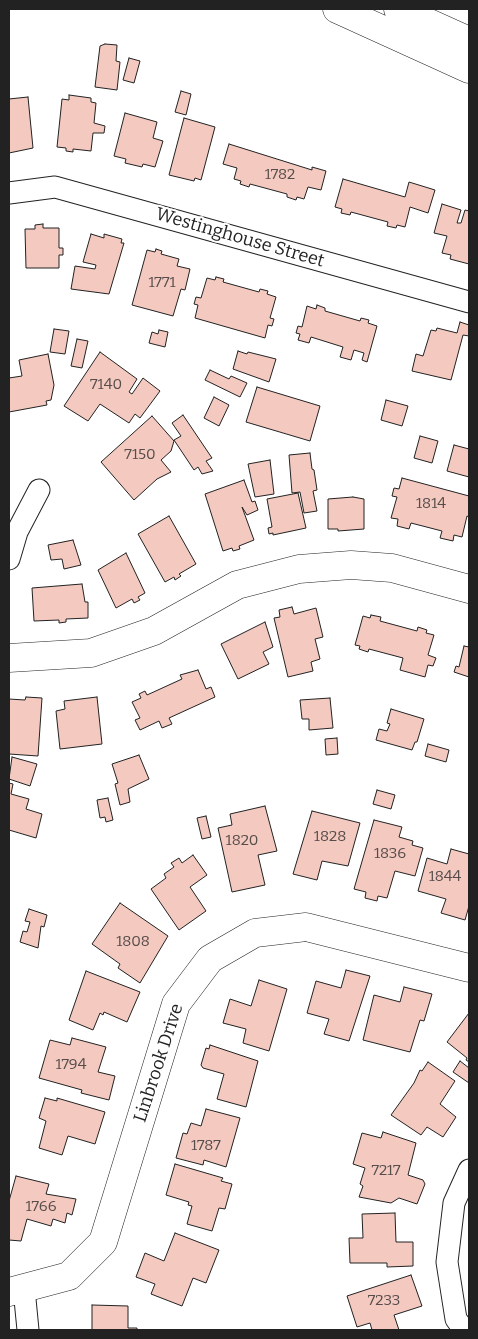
<!DOCTYPE html>
<html>
<head>
<meta charset="utf-8">
<style>
	body { margin:0 }
	#map { position:relative; width:478px; height:1339px; overflow:hidden; background:#fff; font-family:Bitter,serif }
	canvas { display:block }
	.frame { position:absolute; inset:0; border:10px solid #222; pointer-events:none }
</style>
</head>
<body>
<div id="map">
<canvas width="478" height="1339"></canvas>
<div class="frame"></div>
</div>
<script>
const g = document.querySelector('canvas').getContext('2d');
g.lineJoin = 'round';
function paint(path, color) { g.fillStyle = color; g.fill(path, 'evenodd'); }
const shape = rows => new Path2D(rows.map(r => 'M' + r).join(''));
function strokePath(path, color, width, dash) { g.strokeStyle = color; g.lineWidth = width; g.lineCap = dash ? 'butt' : 'round'; g.setLineDash(dash || []); g.stroke(path); }
function write(font, color, halo, rows, align = 'center') {
  g.font = font + ' Bitter,serif'; g.lineWidth = 4; g.setLineDash([]); g.textBaseline = 'middle'; g.strokeStyle = halo; g.fillStyle = color; for (const [text, x, y, turn = 0] of rows) {
    g.save(); g.translate(x, y); g.rotate((+turn || 0) * Math.PI / 180); g.textAlign = isNaN(turn) ? turn : align; if (halo) g.strokeText(text, 0, 0); g.fillText(text, 0, 0); g.restore();
  }
}
const building = shape([
	[105,44,117,45,116,61,120,62,117,90,95,87,100,46,105,44],
	[129,58,140,61,134,83,123,80,129,58],
	[181,91,191,94,186,115,175,112,181,91],
	[69,95,91,98,91,102,96,103,94,123,105,126,104,133,93,133,91,151,73,149,73,152,66,151,66,148,57,147,62,99,69,100,69,95],
	[28,97,33,148,9,153,9,99,28,97],
	[125,113,157,122,153,138,163,141,155,167,143,164,142,167,125,163,126,159,114,156,125,113],
	[184,118,215,127,201,180,195,178,194,181,169,175,184,118],
	[229,144,312,170,312,167,326,171,321,190,308,187,304,199,297,197,296,200,287,197,287,194,250,184,249,187,240,184,241,181,234,179,237,168,223,164,229,144],
	[343,179,405,197,409,182,435,190,428,213,410,207,405,227,397,225,396,228,387,226,388,222,351,212,350,215,341,213,342,209,335,207,343,179],
	[442,204,461,210,457,223,461,223,465,210,469,211,469,264,450,259,451,255,442,253,447,236,434,233,442,204],
	[43,224,43,228,59,228,59,248,63,248,63,255,59,255,59,268,26,268,25,229,35,229,35,225,43,224],
	[91,234,104,238,104,234,122,239,121,243,124,243,109,294,71,289,75,266,95,269,96,265,83,262,91,234],
	[156,249,162,251,161,254,179,259,177,266,190,269,185,290,181,289,173,316,132,305,147,250,155,252,156,249],
	[216,277,224,279,223,282,259,292,260,289,268,291,267,294,276,297,270,318,274,319,272,326,268,325,265,338,195,318,198,305,194,304,196,297,201,298,207,278,215,280,216,277],
	[317,305,325,308,325,311,360,321,361,318,369,320,368,323,377,326,367,362,362,360,364,353,354,350,351,360,340,357,343,347,311,337,309,343,298,340,300,334,296,333,298,326,302,327,307,306,316,309,317,305],
	[460,322,469,325,469,336,463,335,451,380,412,371,416,354,423,356,431,330,436,331,437,328,457,333,460,322],
	[54,329,69,331,65,354,50,352,54,329],
	[159,330,168,332,165,347,149,343,152,332,158,334,159,330],
	[77,339,88,341,82,368,71,366,77,339],
	[238,351,247,354,248,352,276,359,269,382,233,369,238,351],
	[100,352,137,379,129,392,132,394,143,378,160,391,140,418,135,414,129,423,100,404,88,421,64,406,100,352],
	[48,354,54,385,51,400,46,401,47,405,9,412,9,378,22,376,19,360,48,354],
	[210,370,229,379,231,376,247,383,240,397,205,380,210,370],
	[257,387,320,406,310,441,246,422,257,387],
	[214,397,229,405,219,426,204,418,214,397],
	[386,400,408,406,402,426,381,420,386,400],
	[183,415,212,458,206,461,213,471,202,474,198,467,194,470,174,440,181,436,172,423,183,415],
	[152,416,174,441,171,451,161,460,171,472,157,479,134,500,101,462,152,416],
	[420,436,438,441,432,463,414,458,420,436],
	[454,445,469,449,469,477,447,471,454,445],
	[310,453,312,469,314,470,317,490,313,491,317,511,304,513,300,492,292,493,289,455,310,453],
	[270,460,274,494,255,497,248,464,270,460],
	[402,478,469,496,469,517,467,516,462,537,454,535,453,541,440,538,442,531,411,523,409,529,397,526,398,519,391,518,397,497,392,496,394,488,399,489,402,478],
	[244,480,252,502,255,501,258,510,247,515,242,507,254,540,239,546,240,549,233,551,232,548,223,551,205,494,244,480],
	[298,493,306,528,273,535,273,533,269,534,268,528,272,527,267,499,298,493],
	[353,497,364,499,364,529,338,531,338,529,328,529,328,499,353,497],
	[169,516,196,564,179,574,181,576,175,580,174,577,165,582,138,534,169,516],
	[73,540,81,565,64,569,62,559,51,560,48,545,73,540],
	[126,553,145,593,138,597,140,600,134,603,132,599,116,608,98,570,126,553],
	[82,584,85,602,88,602,88,618,66,619,66,622,59,623,59,620,34,621,32,588,82,584],
	[292,607,294,614,316,608,323,637,315,639,320,659,311,662,313,671,288,677,274,618,280,617,279,610,292,607],
	[371,615,381,617,380,621,417,631,418,627,427,630,426,633,434,635,428,655,436,658,433,666,428,665,425,677,400,670,403,658,369,649,368,652,359,649,360,646,355,645,363,616,370,618,371,615],
	[265,622,273,647,263,652,269,664,238,679,221,644,265,622],
	[464,646,469,647,469,677,454,672,456,666,459,667,464,646],
	[198,670,206,689,211,687,215,697,169,718,172,724,162,728,159,721,140,730,135,720,140,718,132,702,141,698,139,694,145,691,147,695,182,679,180,675,198,670],
	[26,697,42,698,38,756,9,754,9,699,25,700,26,697],
	[97,697,102,744,60,749,56,711,65,709,64,701,97,697],
	[330,698,333,728,309,730,309,719,302,719,300,700,330,698],
	[391,709,424,719,417,742,415,742,412,750,376,740,379,729,387,731,390,724,387,723,391,709],
	[337,738,338,754,326,755,325,739,337,738],
	[428,744,449,750,446,762,425,756,428,744],
	[139,755,149,779,128,789,130,802,120,805,115,784,118,783,112,764,139,755],
	[12,757,37,764,30,786,9,779,12,757],
	[9,783,13,784,11,794,29,799,26,809,42,814,36,838,9,830,9,783],
	[377,790,395,795,391,809,373,804,377,790],
	[108,798,113,820,106,822,105,817,100,818,97,800,108,798],
	[265,806,277,851,258,855,265,885,232,892,218,828,232,825,230,814,265,806],
	[312,811,360,823,348,866,322,861,317,880,293,874,312,811],
	[206,816,211,837,202,839,197,818,206,816],
	[374,820,402,827,399,837,413,841,412,845,423,848,415,876,395,871,387,898,378,896,377,901,365,898,366,892,354,889,374,820],
	[451,849,469,854,469,906,465,920,441,913,446,899,418,891,427,858,447,864,451,849],
	[193,855,207,875,190,887,206,911,179,930,151,889,166,878,164,874,174,867,171,863,179,858,182,863,193,855],
	[120,903,168,936,140,983,118,968,120,964,92,944,120,903],
	[29,909,47,915,44,927,41,926,38,948,20,942,23,931,27,932,30,922,25,921,29,909],
	[346,970,370,976,349,1041,324,1034,329,1019,307,1013,316,981,341,988,346,970],
	[86,971,140,992,127,1022,104,1012,103,1015,100,1013,93,1030,69,1020,86,971],
	[259,980,287,989,269,1051,243,1043,246,1029,223,1023,230,999,251,1006,259,980],
	[404,987,432,994,424,1021,420,1020,410,1052,363,1040,374,995,400,1002,404,987],
	[469,1013,469,1062,466,1060,467,1058,447,1042,469,1013],
	[72,1038,106,1047,98,1072,115,1076,109,1100,81,1093,82,1090,39,1078,50,1040,70,1045,72,1038],
	[210,1045,258,1061,246,1107,217,1099,224,1074,203,1068,201,1065,206,1048,209,1049,210,1045],
	[460,1061,469,1068,469,1083,453,1072,460,1061],
	[428,1062,455,1081,440,1104,456,1117,443,1137,427,1127,421,1135,391,1115,414,1083,420,1070,422,1071,428,1062],
	[45,1098,57,1101,57,1098,105,1112,95,1144,68,1136,62,1155,39,1148,46,1121,39,1118,45,1098],
	[206,1109,240,1118,226,1167,204,1160,203,1165,176,1158,183,1133,187,1134,191,1123,201,1126,206,1109],
	[383,1132,416,1143,408,1175,423,1180,425,1184,417,1204,399,1198,391,1203,359,1197,363,1186,360,1184,365,1168,353,1164,362,1133,381,1138,383,1132],
	[175,1164,223,1178,221,1181,232,1184,225,1209,219,1208,212,1231,187,1224,192,1206,188,1205,189,1202,166,1195,175,1164],
	[16,1176,49,1184,46,1194,76,1199,72,1215,67,1213,65,1223,53,1219,51,1226,27,1219,21,1241,9,1240,9,1201,16,1176],
	[395,1213,396,1242,413,1242,413,1266,387,1267,387,1263,350,1263,349,1238,363,1238,362,1214,395,1213],
	[175,1233,219,1250,206,1283,193,1278,182,1306,151,1294,155,1284,136,1277,145,1253,164,1261,175,1233],
	[411,1275,422,1306,394,1315,399,1330,372,1330,370,1323,357,1327,347,1296,411,1275],
	[92,1305,128,1306,128,1328,137,1328,137,1330,92,1330,92,1305]
]);
paint(building, '#f3c9c0');
strokePath(building, '#222', 1);
const street = shape([
	[9,193,55,187,469,302],
	[9,559,17,532,39,490],
	[24,1289,28,1330],
	[464,1330,456,1319,447,1262,454,1203,469,1170]
]);
const secondary = shape([
	[337,9,469,69],
	[398,9,469,41],
	[9,658,91,653,154,631,237,585,299,569,351,565,392,568,469,589],
	[9,1292,69,1276,103,1242,176,1004,210,959,255,933,306,927,469,968]
]);
strokePath(street, '#222', 23);
strokePath(secondary, '#222', 29);
strokePath(street, '#fff', 21);
strokePath(secondary, '#fff', 28);
write('15px', '#564c4a', null, [
	["1782",280,175],
	["1771",162,283],
	["7140",106,385],
	["7150",140,455],
	["1814",431,504],
	["1828",330,837],
	["1820",242,841],
	["1836",390,854],
	["1844",445,877],
	["1808",133,942],
	["1794",71,1065],
	["1787",206,1146],
	["7217",386,1171],
	["1766",41,1207],
	["7233",384,1301]
]);
write('18px', '#222', '#fff', [
	["Westinghouse Street",240,238,16],
	["Linbrook Drive",159,1063,-72]
]);
</script>
</body>
</html>
